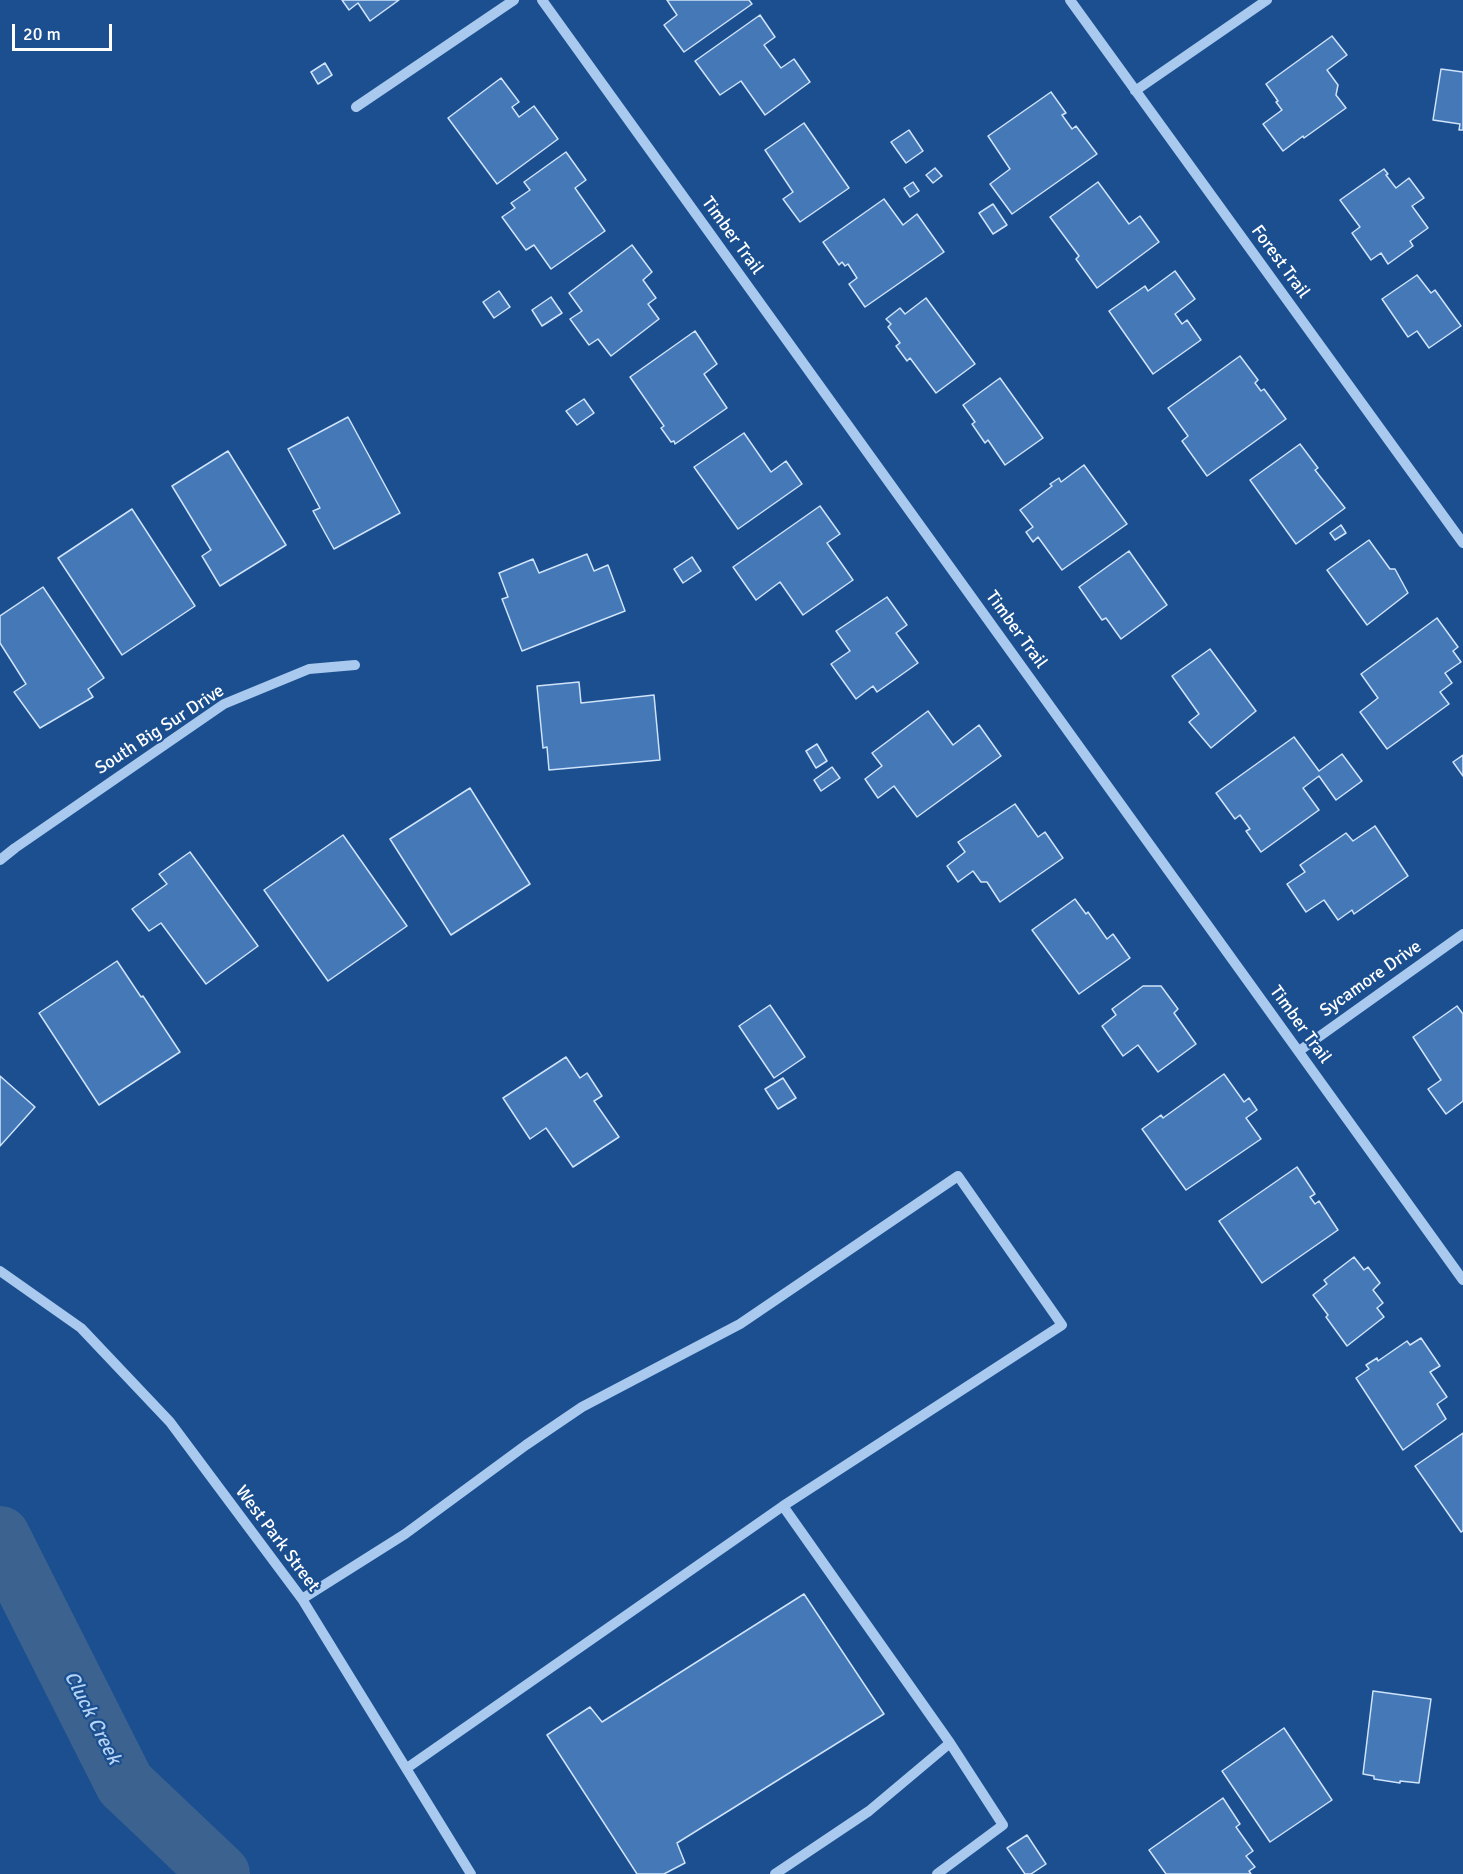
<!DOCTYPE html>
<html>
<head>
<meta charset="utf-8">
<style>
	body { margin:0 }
	#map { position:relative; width:1463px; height:1874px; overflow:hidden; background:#1b4f8f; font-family:Signika,sans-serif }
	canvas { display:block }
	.scale { position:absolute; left:12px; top:24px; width:100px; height:27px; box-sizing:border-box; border:3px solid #fff; border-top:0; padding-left:8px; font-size:18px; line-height:21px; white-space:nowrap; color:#fff; -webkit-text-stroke:4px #1b4f8f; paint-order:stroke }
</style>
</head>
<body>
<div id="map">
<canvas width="1463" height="1874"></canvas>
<div class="scale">20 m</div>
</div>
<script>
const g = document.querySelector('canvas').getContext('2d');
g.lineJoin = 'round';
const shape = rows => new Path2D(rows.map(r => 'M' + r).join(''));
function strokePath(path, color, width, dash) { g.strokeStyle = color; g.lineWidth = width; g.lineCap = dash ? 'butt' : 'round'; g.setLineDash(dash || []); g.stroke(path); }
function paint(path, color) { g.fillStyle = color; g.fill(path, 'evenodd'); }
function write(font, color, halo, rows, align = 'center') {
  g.font = font + ' Signika,sans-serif'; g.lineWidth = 4.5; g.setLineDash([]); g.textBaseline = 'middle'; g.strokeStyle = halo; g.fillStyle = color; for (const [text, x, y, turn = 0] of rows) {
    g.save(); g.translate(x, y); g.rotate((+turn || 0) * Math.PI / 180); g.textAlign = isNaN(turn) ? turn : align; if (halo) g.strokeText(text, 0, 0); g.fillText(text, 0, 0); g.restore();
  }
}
strokePath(shape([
	[178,1835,201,1874]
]), '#9cc4f0', 10);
strokePath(shape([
	[0,1536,125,1784,220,1874]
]), '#3c6290', 60);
const building = shape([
	[342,0,399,0,370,21,358,3,349,10,342,0],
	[667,0,749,0,752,4,684,52,664,25,677,15,667,0],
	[760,15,775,37,764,45,781,68,794,59,810,82,765,115,741,81,720,95,695,61,760,15],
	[1332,36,1347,55,1327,70,1338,85,1336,95,1346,108,1304,138,1303,136,1283,151,1263,124,1282,110,1276,102,1278,101,1266,84,1332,36],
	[325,63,332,75,318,84,311,72,325,63],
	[1441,69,1463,72,1463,130,1459,130,1460,124,1433,120,1441,69],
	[501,78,519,102,512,107,519,117,534,106,558,139,497,184,448,118,501,78],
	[1051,92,1066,113,1062,115,1072,129,1076,126,1097,154,1012,214,990,184,1010,169,988,136,1051,92],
	[804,123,849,188,800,222,783,199,793,192,765,150,804,123],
	[909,130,923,151,906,163,891,142,909,130],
	[566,152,586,180,575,188,605,231,551,269,534,245,526,250,502,217,515,208,511,203,530,190,524,182,566,152],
	[935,168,942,176,933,183,926,175,935,168],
	[1384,169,1388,174,1386,175,1396,188,1409,178,1424,198,1412,206,1428,228,1410,241,1413,246,1388,264,1381,253,1371,260,1352,233,1360,227,1340,200,1384,169],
	[913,182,919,191,910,197,904,188,913,182],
	[1098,182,1129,224,1140,216,1159,242,1097,288,1076,259,1079,256,1050,217,1098,182],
	[884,199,903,225,917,214,944,252,865,307,849,284,857,278,848,264,845,266,842,262,839,265,823,242,884,199],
	[993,204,1007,225,993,234,979,213,993,204],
	[632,245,652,272,643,280,656,298,648,304,659,319,611,356,598,339,589,345,570,319,582,311,569,293,632,245],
	[1175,271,1195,299,1175,314,1182,324,1187,320,1201,340,1153,374,1109,311,1145,286,1148,291,1175,271],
	[1417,275,1431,293,1435,290,1461,326,1429,348,1417,331,1408,337,1382,299,1417,275],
	[499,291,510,307,494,318,483,302,499,291],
	[551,297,562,313,542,326,532,310,551,297],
	[926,298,975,364,936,393,910,358,907,361,896,346,900,343,888,327,891,324,886,319,900,308,905,314,926,298],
	[695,331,717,364,704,374,727,408,675,444,674,441,671,442,661,428,664,426,630,377,695,331],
	[1240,356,1258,380,1255,383,1261,391,1264,389,1286,419,1207,476,1182,441,1188,436,1168,408,1240,356],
	[1000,378,1043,438,1005,465,988,440,985,443,972,424,975,422,963,405,1000,378],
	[584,399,594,413,577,425,566,411,584,399],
	[348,417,400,513,334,549,313,511,320,508,288,449,348,417],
	[744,433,771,472,786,461,802,484,738,529,694,467,744,433],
	[1300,444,1318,468,1315,470,1345,508,1296,544,1250,480,1300,444],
	[228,451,286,545,220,586,202,556,211,550,172,486,228,451],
	[1084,465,1127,524,1062,570,1038,537,1033,542,1026,532,1033,527,1020,510,1052,486,1050,484,1059,478,1061,482,1084,465],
	[820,506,840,534,827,543,853,580,803,615,780,582,756,600,733,567,820,506],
	[132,509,195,606,122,655,58,558,132,509],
	[1341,525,1346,533,1335,540,1330,533,1341,525],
	[1369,540,1390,569,1395,569,1408,593,1367,625,1327,570,1369,540],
	[1129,551,1167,605,1121,639,1106,618,1102,620,1079,587,1129,551],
	[587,554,594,571,608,565,625,611,522,651,502,599,508,597,499,573,533,559,539,573,587,554],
	[692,557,701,571,683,583,674,569,692,557],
	[43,587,104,678,88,689,93,697,40,728,14,692,26,684,0,643,0,616,43,587],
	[887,597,907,625,896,633,918,663,877,692,873,686,856,699,831,664,850,651,836,631,887,597],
	[1437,618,1458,647,1453,651,1461,662,1445,673,1452,683,1440,692,1449,704,1387,749,1360,712,1378,698,1361,674,1437,618],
	[1210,649,1256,711,1211,748,1189,722,1199,714,1172,676,1210,649],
	[579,682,581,703,654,695,660,760,549,770,547,747,543,748,537,686,579,682],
	[928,711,953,745,979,725,1001,756,917,817,894,786,878,798,865,779,882,766,872,753,928,711],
	[1294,737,1319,771,1342,754,1362,781,1336,800,1319,776,1303,788,1319,810,1261,852,1246,831,1250,829,1240,815,1235,819,1216,793,1294,737],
	[817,744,827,761,816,768,806,751,817,744],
	[1463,755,1463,776,1453,762,1463,755],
	[832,767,840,778,821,791,814,780,832,767],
	[470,788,530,884,451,935,390,839,470,788],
	[1015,804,1038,837,1045,832,1063,858,1000,902,987,882,981,882,973,871,958,882,947,866,965,852,958,842,1015,804],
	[1375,826,1408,876,1354,914,1352,910,1338,920,1324,900,1306,912,1287,884,1305,872,1300,865,1346,833,1353,841,1375,826],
	[343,835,407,926,328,981,264,890,343,835],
	[190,852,258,946,206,984,161,923,149,931,132,909,167,884,159,874,190,852],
	[1075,899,1086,914,1088,912,1107,939,1113,934,1130,958,1079,994,1032,930,1075,899],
	[117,961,141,997,143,996,180,1052,99,1105,39,1013,117,961],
	[1143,986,1161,986,1178,1009,1174,1013,1196,1044,1158,1072,1138,1045,1123,1056,1102,1026,1116,1015,1112,1009,1143,986],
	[770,1005,805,1057,774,1078,739,1026,770,1005],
	[1457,1006,1463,1014,1463,1101,1446,1114,1428,1089,1441,1080,1413,1037,1457,1006],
	[566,1057,580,1078,587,1073,602,1096,594,1101,619,1137,573,1167,546,1128,530,1139,503,1098,566,1057],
	[1224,1074,1244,1102,1249,1098,1257,1110,1246,1118,1261,1139,1186,1190,1142,1129,1161,1115,1163,1118,1224,1074],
	[0,1076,35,1107,0,1146,0,1076],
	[783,1078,796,1098,778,1109,765,1089,783,1078],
	[1297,1167,1315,1194,1310,1197,1315,1204,1319,1201,1338,1230,1262,1283,1219,1221,1297,1167],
	[1354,1257,1364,1270,1368,1267,1380,1283,1373,1290,1383,1303,1377,1308,1384,1317,1347,1346,1326,1317,1328,1315,1313,1295,1327,1284,1324,1280,1354,1257],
	[1421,1338,1440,1366,1430,1372,1447,1397,1437,1404,1446,1419,1403,1450,1356,1378,1369,1369,1366,1365,1377,1358,1378,1361,1407,1341,1410,1345,1421,1338],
	[1463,1433,1463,1531,1461,1532,1415,1466,1463,1433],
	[804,1594,884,1714,677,1843,685,1863,664,1874,637,1874,547,1735,590,1707,602,1722,804,1594],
	[1373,1691,1431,1699,1419,1783,1400,1781,1400,1783,1374,1779,1374,1776,1363,1774,1373,1691],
	[1284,1728,1332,1800,1270,1842,1222,1771,1284,1728],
	[1223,1798,1240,1824,1236,1827,1253,1851,1246,1856,1255,1867,1249,1871,1251,1874,1166,1874,1149,1850,1223,1798],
	[1027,1835,1046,1864,1031,1874,1025,1874,1007,1848,1027,1835]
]);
paint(building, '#4478b7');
strokePath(building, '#cfe3fa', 1.5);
strokePath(shape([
	[542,0,1463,1280],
	[1070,0,1463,543],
	[1135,91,1267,0],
	[356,107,514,0],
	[0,860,15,848,224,704,309,669,355,665],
	[1299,1051,1463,934],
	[0,1271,81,1328,170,1422,302,1599,471,1874],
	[302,1599,405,1534,526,1445,582,1407,740,1324,958,1176,1062,1325,783,1506],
	[407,1768,783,1506,950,1743,869,1811,775,1874],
	[937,1874,1003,1825,950,1743]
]), '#a9c9ee', 10);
write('18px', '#fff', '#1b4f8f', [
	["Timber Trail",732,236,54],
	["Forest Trail",1280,262,54],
	["Timber Trail",1016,630,54],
	["South Big Sur Drive",160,730,-33],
	["Sycamore Drive",1371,979,-35],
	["Timber Trail",1300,1025,54],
	["West Park Street",277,1539,53]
]);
write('italic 20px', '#b5d3f5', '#1b4f8f', [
	["Cluck Creek",92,1718,63]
]);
</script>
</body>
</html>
